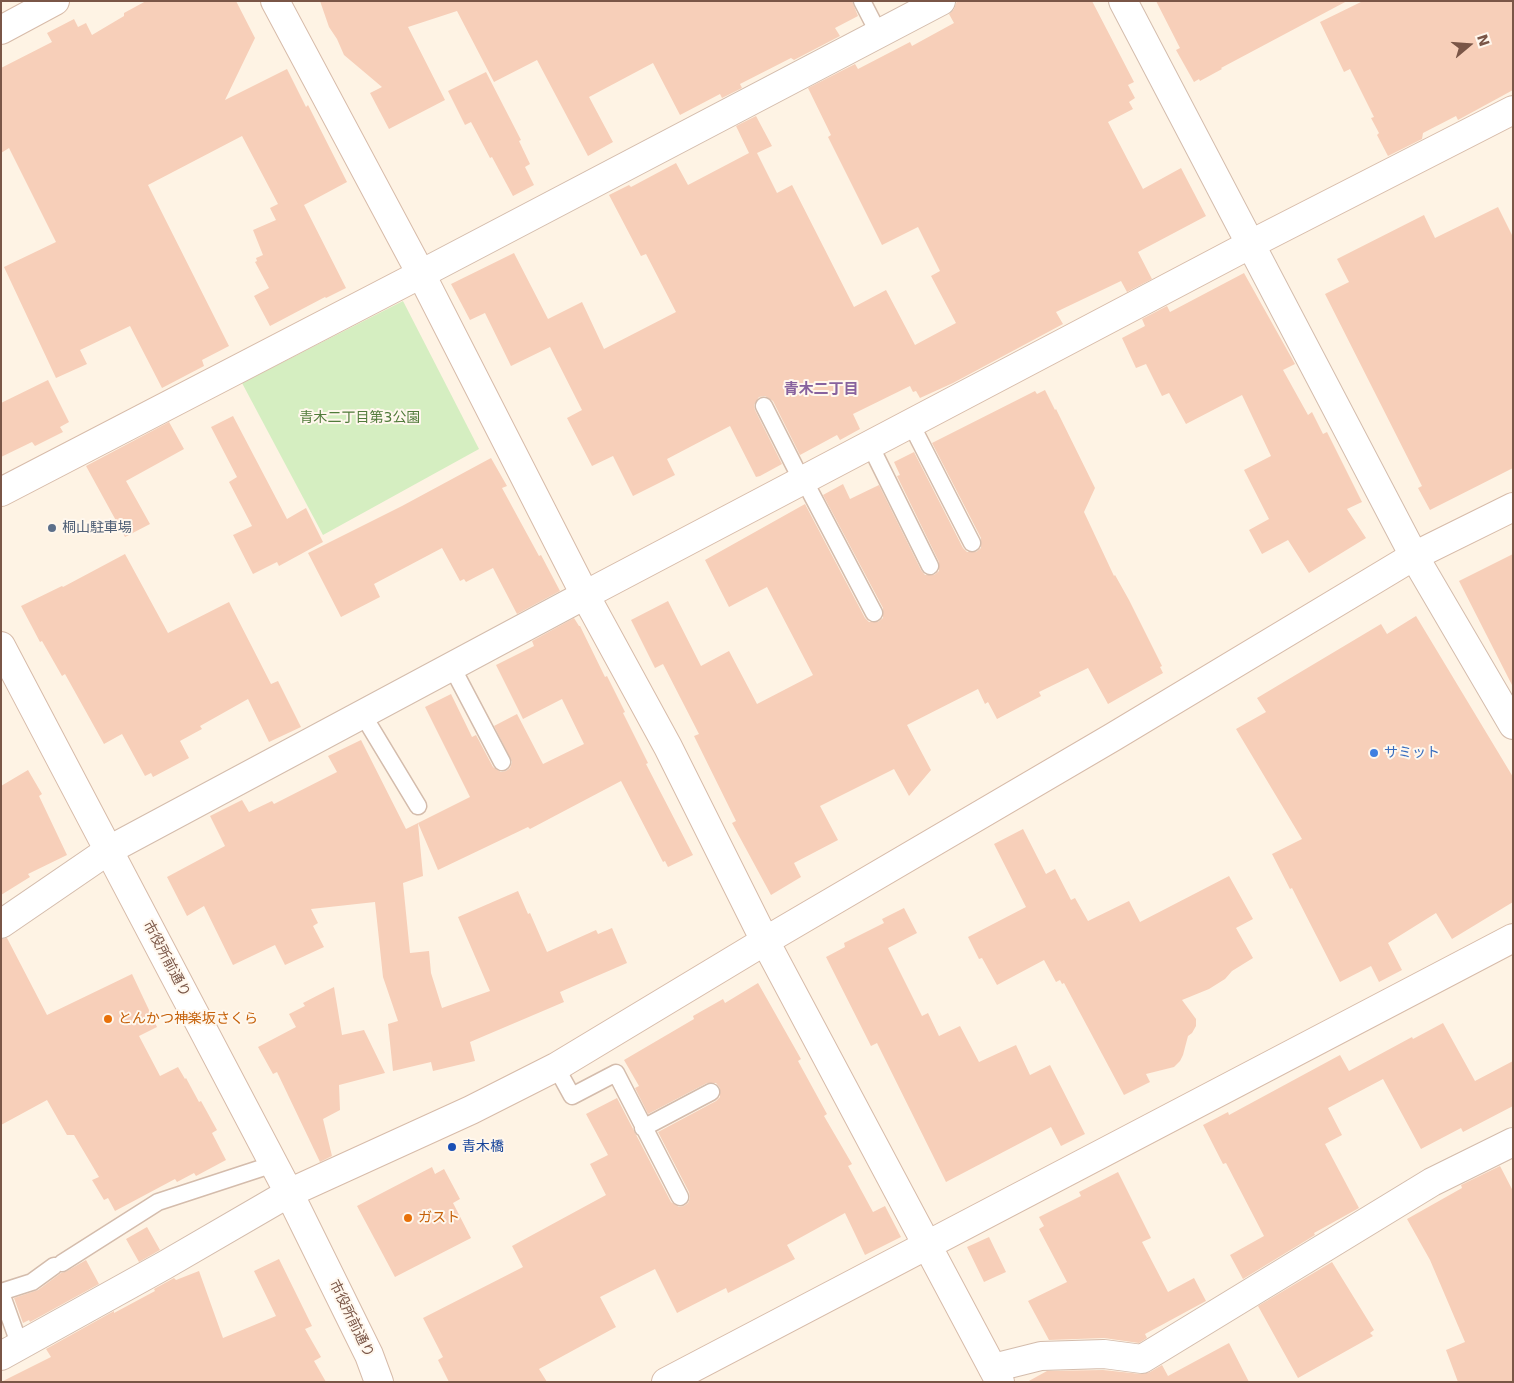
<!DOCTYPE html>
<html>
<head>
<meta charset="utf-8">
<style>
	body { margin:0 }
	#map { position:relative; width:1514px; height:1383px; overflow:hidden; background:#fef3e4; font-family:"DejaVu Sans",sans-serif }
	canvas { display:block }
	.frame { position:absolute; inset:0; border:2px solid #7a5647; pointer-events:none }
	.north { position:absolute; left:1444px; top:20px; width:50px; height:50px; -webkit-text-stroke:4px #fff7ed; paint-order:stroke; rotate:72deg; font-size:14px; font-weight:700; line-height:20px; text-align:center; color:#7a5647 }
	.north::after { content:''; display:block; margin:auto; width:18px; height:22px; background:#7a5647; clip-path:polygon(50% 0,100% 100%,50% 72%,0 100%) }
</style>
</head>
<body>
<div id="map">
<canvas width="1514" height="1383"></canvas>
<div class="frame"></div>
<div class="north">N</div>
</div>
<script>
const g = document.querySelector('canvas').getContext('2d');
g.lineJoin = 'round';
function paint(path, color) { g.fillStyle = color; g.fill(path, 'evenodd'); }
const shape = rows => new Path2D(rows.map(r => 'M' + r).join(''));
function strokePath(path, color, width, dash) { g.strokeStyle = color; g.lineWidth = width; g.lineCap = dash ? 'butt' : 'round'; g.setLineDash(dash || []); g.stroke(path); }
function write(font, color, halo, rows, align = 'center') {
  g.font = font + ' "DejaVu Sans","Noto Sans JP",sans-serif'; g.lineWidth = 4; g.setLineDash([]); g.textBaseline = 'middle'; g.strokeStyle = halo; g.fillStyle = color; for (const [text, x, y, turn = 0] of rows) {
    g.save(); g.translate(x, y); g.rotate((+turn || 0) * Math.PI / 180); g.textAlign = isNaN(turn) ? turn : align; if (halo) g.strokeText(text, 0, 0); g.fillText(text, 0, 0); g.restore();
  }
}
paint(shape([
	[403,301,479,449,323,535,242,383]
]), '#d5eec1');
paint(shape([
	[146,1,236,1,255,38,225,100,287,69,306,107,308,105,347,182,304,205,346,288,326,298,325,297,270,326,254,296,269,288,255,262,257,261,256,258,263,255,253,230,276,220,270,208,278,204,242,136,148,185,229,346,202,360,204,366,162,388,130,326,80,350,87,364,56,378,4,267,56,242,9,148,1,153,1,68,52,42,47,33,74,19,78,27,86,23,92,35,124,16,124,13],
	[320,1,852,1,858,16,835,28,840,36,794,60,791,58,740,84,742,88,722,98,720,94,680,115,653,63,589,97,613,142,588,156,537,60,494,82,457,11,408,27,445,100,389,129,370,93,382,87,344,55,337,39,329,27],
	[957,1,1092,1,1134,82,1128,85,1135,98,1129,102,1133,109,1108,122,1143,189,1181,168,1206,216,1138,252,1152,279,1127,292,1121,281,1056,312,1063,324,953,383,920,398,916,391,913,392,910,386,853,414,860,429,840,440,837,435,800,455,773,401,765,396,759,397,754,405,755,410,782,464,760,476,756,477,730,426,667,459,675,475,633,496,613,456,592,466,567,418,582,410,550,347,511,366,485,313,470,320,451,284,514,253,548,319,582,302,604,349,676,312,646,254,641,256,609,195,629,185,631,187,676,163,688,185,749,153,736,126,756,116,772,146,757,153,777,193,792,185,854,307,886,290,915,345,956,323,931,276,940,271,918,227,882,245,828,137,831,135,808,88,855,64,858,69,910,42,912,46,954,23,949,14,954,9],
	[1156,1,1347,1,1221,68,1222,69,1200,81,1199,79,1194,82,1176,50,1180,48],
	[1363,1,1513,1,1513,90,1458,120,1456,116,1423,133,1422,139,1388,156,1377,135,1379,133,1371,118,1374,117,1350,69,1344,72,1320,22],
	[486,72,521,140,519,141,530,164,525,167,534,185,513,196,492,157,490,158,471,122,465,125,448,91],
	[1498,207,1513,237,1513,468,1430,510,1418,488,1422,486,1325,294,1349,282,1337,259,1424,215,1435,238],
	[1244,273,1295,364,1283,370,1308,415,1312,412,1323,434,1327,432,1362,502,1347,509,1366,538,1309,573,1288,540,1262,554,1249,530,1269,519,1244,470,1271,456,1242,395,1186,424,1169,393,1162,396,1146,364,1136,368,1122,338,1145,326,1142,319,1167,306,1170,312],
	[48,380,69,422,60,427,63,432,35,446,32,442,1,457,1,403],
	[1045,390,1055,410,1056,409,1095,488,1084,512,1114,576,1115,575,1129,600,1162,666,1160,667,1163,673,1108,704,1088,668,1039,692,1041,696,997,719,988,702,985,704,978,689,907,725,931,770,909,796,894,769,820,806,838,840,794,863,801,877,771,895,732,823,736,821,694,736,699,734,663,664,655,668,631,620,668,601,701,666,729,651,757,704,813,675,767,587,729,607,705,560,805,504,865,618,869,622,878,622,883,618,883,608,823,495,843,484,850,499,879,485,921,570,925,575,934,575,939,571,939,562,897,476,900,475,894,462,914,452,963,548,967,552,976,552,981,548,981,538,932,443,1035,391,1037,394],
	[233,416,287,519,306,508,323,542,279,566,277,562,253,574,233,535,252,526,229,482,237,477,211,427],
	[169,422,184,449,126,481,150,524,125,537,86,466],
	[491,458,507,486,502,488,539,556,541,555,560,591,517,614,493,568,466,582,464,579,460,581,442,548,374,584,380,597,341,617,308,553,402,506],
	[125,554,168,633,229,602,271,684,278,681,301,727,269,742,248,699,200,726,202,729,180,741,189,758,153,777,151,773,145,776,122,734,104,744,65,674,62,676,42,641,40,642,21,606,62,586,63,587],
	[1513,554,1513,687,1459,581],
	[1416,616,1513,777,1513,902,1452,939,1436,913,1388,943,1402,970,1379,982,1371,966,1340,982,1292,888,1290,889,1272,854,1302,839,1236,729,1266,712,1257,698,1381,624,1387,634],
	[574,618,579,626,580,626,605,677,607,676,625,712,623,713,648,763,646,764,693,855,668,867,665,861,663,862,621,781,530,829,528,827,438,870,418,823,470,797,425,707,451,694,472,737,476,735,493,767,501,772,506,771,510,768,512,762,494,726,517,714,543,764,584,744,562,699,523,719,496,665,534,646,532,641],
	[361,740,406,829,418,823,423,876,403,883,410,953,429,951,431,973,442,1008,490,991,458,917,518,891,528,914,530,913,547,952,596,930,598,934,612,928,627,963,560,992,564,1002,470,1042,475,1061,433,1071,431,1062,393,1071,388,1024,398,1021,383,977,375,902,311,909,318,923,313,926,324,947,285,965,275,945,233,965,204,906,187,916,167,877,225,846,210,816,242,800,249,812,272,801,274,804,337,772,328,756],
	[28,770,42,794,39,796,67,855,28,874,30,877,1,895,1,786],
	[1023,829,1046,874,1055,869,1071,900,1075,898,1088,921,1129,901,1140,922,1229,876,1253,919,1236,928,1253,958,1232,971,1225,979,1209,989,1182,1000,1196,1019,1196,1026,1192,1033,1188,1036,1183,1055,1180,1061,1174,1067,1146,1074,1150,1082,1124,1095,1064,983,1062,984,1060,980,1056,982,1044,960,997,985,982,958,979,959,968,937,1026,907,994,844],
	[904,908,917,933,888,948,922,1016,928,1013,939,1036,960,1026,979,1062,1016,1045,1030,1075,1050,1065,1085,1134,1061,1146,1051,1127,946,1182,877,1043,871,1046,826,957,845,947,844,943,884,923,882,919],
	[7,938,47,1015,132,974,157,1027,139,1036,160,1076,178,1067,185,1079,186,1078,199,1102,201,1101,217,1130,212,1133,226,1160,196,1176,194,1173,177,1182,175,1179,115,1211,108,1198,104,1200,92,1180,99,1177,74,1135,67,1135,47,1100,1,1125,1,939],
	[758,983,801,1059,798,1061,827,1114,824,1116,852,1164,848,1166,873,1212,885,1206,901,1237,865,1255,845,1213,787,1245,795,1259,728,1293,726,1288,677,1313,655,1269,600,1297,616,1327,539,1369,547,1382,449,1382,438,1360,443,1357,423,1318,523,1267,512,1246,606,1195,590,1164,608,1155,586,1114,617,1098,671,1202,679,1207,684,1206,688,1203,690,1198,689,1192,658,1132,716,1101,720,1097,720,1088,716,1083,707,1083,648,1114,635,1088,639,1086,624,1060,694,1019,693,1016,723,999,725,1003],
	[334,987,342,1035,364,1030,385,1073,339,1085,340,1110,323,1119,332,1156,320,1162,277,1072,273,1074,258,1047,296,1027,289,1014,305,1006,303,1003],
	[1443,1023,1475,1081,1513,1061,1513,1106,1463,1132,1461,1128,1421,1149,1383,1079,1328,1108,1342,1135,1325,1144,1359,1208,1314,1233,1315,1235,1243,1279,1230,1255,1264,1236,1226,1163,1223,1164,1203,1125,1228,1112,1229,1115,1340,1055,1349,1071,1412,1037,1413,1039],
	[1500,1166,1513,1191,1513,1382,1458,1382,1446,1350,1465,1342,1430,1260,1407,1219,1462,1188,1461,1185],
	[432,1167,435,1174,444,1169,460,1199,453,1203,471,1238,395,1277,357,1206],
	[1118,1172,1151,1238,1142,1242,1168,1292,1194,1278,1206,1301,1145,1334,1147,1338,1139,1343,1104,1338,1049,1340,1028,1301,1067,1282,1039,1229,1044,1226,1039,1217,1081,1196,1079,1192],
	[147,1227,160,1250,139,1262,126,1239],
	[989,1237,1006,1272,984,1282,967,1247],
	[279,1259,312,1326,305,1329,321,1357,314,1361,326,1382,1,1382,51,1357,46,1349,114,1311,114,1313,155,1291,154,1289,174,1278,176,1280,199,1271,223,1338,276,1316,254,1271],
	[86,1260,99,1284,30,1322,29,1320,23,1323,14,1298,38,1290,61,1273,67,1271],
	[1332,1262,1374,1330,1370,1333,1373,1336,1298,1378,1258,1306],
	[1229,1343,1249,1382,1027,1382,1047,1371,1103,1370,1141,1374,1150,1372,1162,1365,1168,1376]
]), '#f7cfb9');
const lane = shape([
	[862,1,879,34],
	[764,406,802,481],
	[911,424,972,543],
	[870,445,930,566],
	[804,480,874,613],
	[452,667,502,762],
	[363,715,418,806],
	[556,1067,572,1096,616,1073,680,1197],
	[643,1128,711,1092],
	[62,1263,158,1202,274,1164],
	[1,1292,32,1282,54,1266],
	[1,1293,20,1346]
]);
const street = shape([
	[1123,1,1414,556,1513,725],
	[421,274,941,1],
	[1,924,109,850,585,595],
	[1,1356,165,1265,289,1193],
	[993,1368,1041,1356,1104,1354,1142,1359,1432,1182,1513,1142]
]);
const secondary = shape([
	[275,1,421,274,585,595,668,747,765,941,1000,1382],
	[1,30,55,1],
	[1,492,421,274],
	[585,595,1251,244,1513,110],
	[1,646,289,1193,369,1355,379,1382],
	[289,1193,471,1110,556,1067,765,941,1113,737,1414,556,1513,507],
	[666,1382,1513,938]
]);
strokePath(lane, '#d4bcac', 19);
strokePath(street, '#d4bcac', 30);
strokePath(secondary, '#d7bba9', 30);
strokePath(lane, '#fff', 16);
strokePath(street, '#fff', 28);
strokePath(secondary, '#fff', 28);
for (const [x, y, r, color] of [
	[52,528,5,"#5c6f8a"],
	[1374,753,5,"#3f7fe0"],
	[108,1019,5,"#e8710a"],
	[452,1147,5,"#1a4fb4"],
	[408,1218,5,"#e8710a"]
]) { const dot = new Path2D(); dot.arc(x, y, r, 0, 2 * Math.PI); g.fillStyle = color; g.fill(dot); strokePath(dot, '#fff7ed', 2); }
write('14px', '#517b3b', '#fff7ed', [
	["青木二丁目第3公園",360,418]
]);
write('14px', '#4e5e75', '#fff7ed', [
	["桐山駐車場",62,528]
], 'left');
write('14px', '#366cbe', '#fff7ed', [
	["サミット",1384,753]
], 'left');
write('14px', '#7a5647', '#fff7ed', [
	["市役所前通り",166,959,62],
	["市役所前通り",351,1319,64]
]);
write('14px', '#c56008', '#fff7ed', [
	["とんかつ神楽坂さくら",118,1019],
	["ガスト",418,1218]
], 'left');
write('14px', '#164399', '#fff7ed', [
	["青木橋",462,1147]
], 'left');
write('bold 15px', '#87629e', '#fff7ed', [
	["青木二丁目",821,390]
]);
</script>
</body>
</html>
